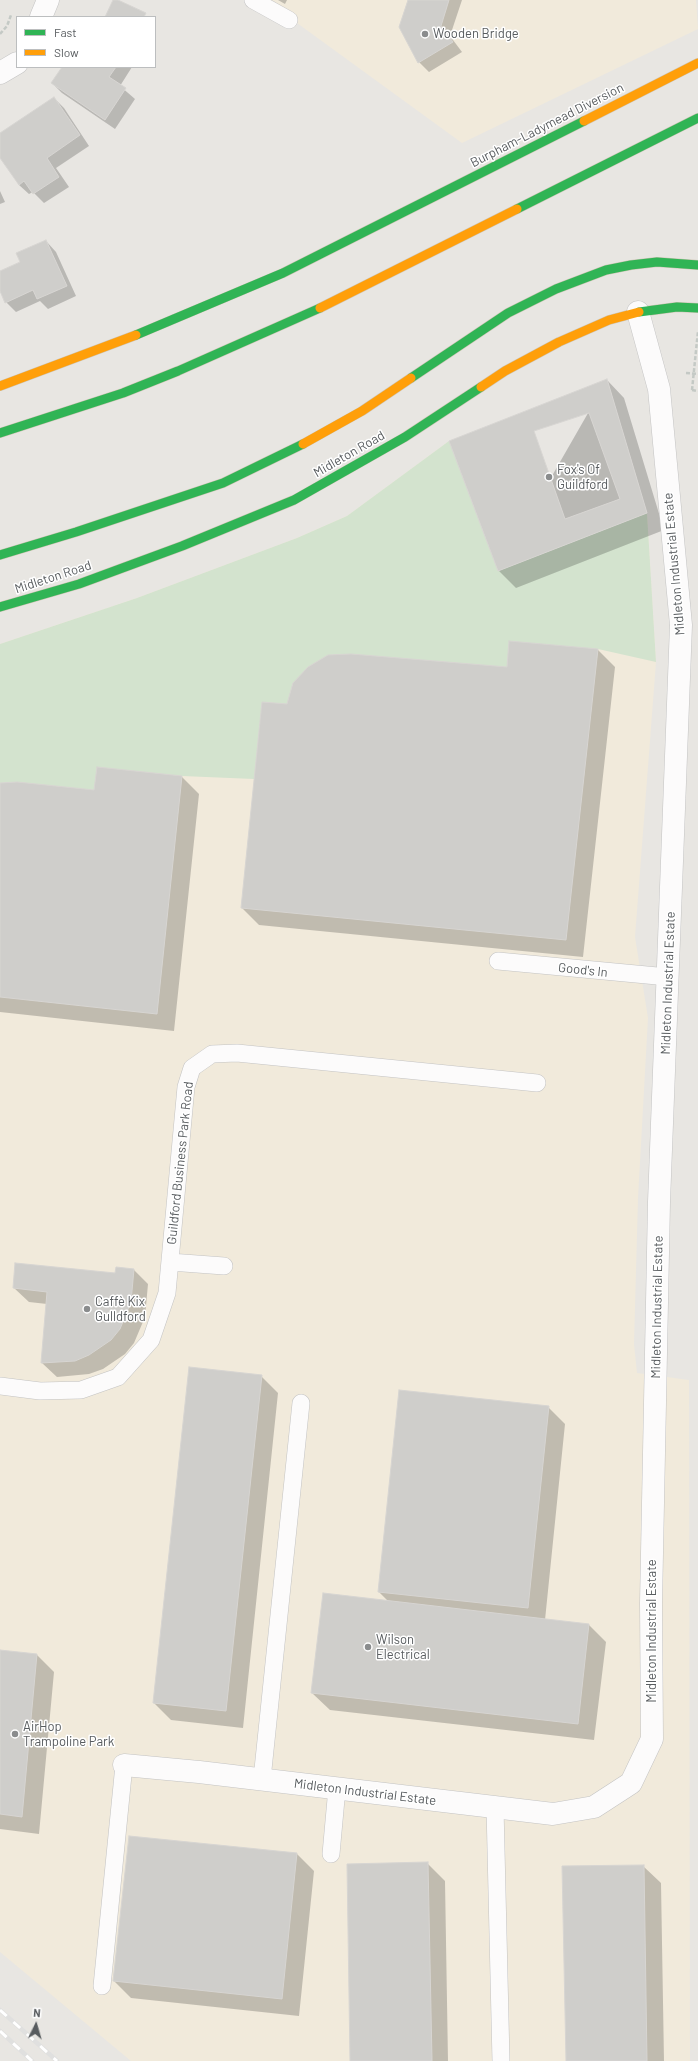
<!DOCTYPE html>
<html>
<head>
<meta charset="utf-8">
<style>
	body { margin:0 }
	#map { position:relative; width:698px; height:2061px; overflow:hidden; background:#e8e6e2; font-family:Barlow,sans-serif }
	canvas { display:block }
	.legend { position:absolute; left:16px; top:16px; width:140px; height:52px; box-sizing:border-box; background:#fff; border:1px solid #bcbebf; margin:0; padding:5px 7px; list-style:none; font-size:12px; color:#585c5f }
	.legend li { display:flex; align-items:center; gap:8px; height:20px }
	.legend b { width:20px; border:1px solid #bcbebf }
	.north { position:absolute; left:16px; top:2005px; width:40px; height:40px; -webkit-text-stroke:3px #fff; paint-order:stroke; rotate:5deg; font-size:11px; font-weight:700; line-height:16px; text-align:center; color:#585c5f }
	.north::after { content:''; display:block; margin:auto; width:14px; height:18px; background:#585c5f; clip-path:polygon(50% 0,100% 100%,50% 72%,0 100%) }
</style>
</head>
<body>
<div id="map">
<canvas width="698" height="2061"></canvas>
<ul class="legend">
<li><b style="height:5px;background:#30b455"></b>Fast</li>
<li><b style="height:5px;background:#ff9f0a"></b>Slow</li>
</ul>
<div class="north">N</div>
</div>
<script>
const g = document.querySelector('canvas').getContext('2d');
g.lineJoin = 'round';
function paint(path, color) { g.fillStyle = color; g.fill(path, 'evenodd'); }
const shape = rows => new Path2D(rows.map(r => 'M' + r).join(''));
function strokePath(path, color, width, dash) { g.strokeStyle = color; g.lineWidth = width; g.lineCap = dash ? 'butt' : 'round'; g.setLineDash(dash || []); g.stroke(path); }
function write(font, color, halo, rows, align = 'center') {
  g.font = font + ' Barlow,sans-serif'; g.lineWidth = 3; g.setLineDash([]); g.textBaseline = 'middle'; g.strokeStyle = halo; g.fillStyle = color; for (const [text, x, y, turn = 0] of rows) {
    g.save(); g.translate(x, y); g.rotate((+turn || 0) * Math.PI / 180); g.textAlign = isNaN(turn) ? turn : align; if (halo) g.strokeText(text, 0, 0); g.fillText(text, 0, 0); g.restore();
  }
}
paint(shape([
	[257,0,696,0,698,29,462,143,297,23],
	[449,441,498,571,647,513,656,662,635,937,648,1018,638,1198,634,1344,637,1373,689,1380,690,2061,131,2061,0,1952,0,644,137,598,297,538,347,516]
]), '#f1eadb');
paint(shape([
	[449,441,498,571,647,513,656,662,598,649,509,642,507,667,351,654,328,655,308,667,293,683,287,704,262,702,254,779,182,776,97,767,94,790,17,782,0,783,0,644,137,598,297,538,347,516]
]), '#d3e3ce');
paint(shape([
	[278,0,287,0,285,4],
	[409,0,462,0,450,36,462,52,429,72,419,62,400,26],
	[63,67,132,67,120,86,135,99,115,129,62,93,52,83],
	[54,98,64,108,89,146,56,168,69,187,44,203,33,192,29,194,19,185,0,156,0,134],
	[0,191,5,202,0,204],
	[46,241,56,252,76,296,48,309,40,301,16,312,6,302,0,289,0,272,22,263],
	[607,380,624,398,664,530,516,588,498,570],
	[510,643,598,650,615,667,583,957,259,925,242,908,262,703,288,705,508,668],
	[182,777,199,794,174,1031,0,1012,0,784,95,791],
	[134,1270,148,1284,145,1317,134,1343,125,1354,103,1369,89,1374,57,1377,42,1363,47,1304,29,1302,14,1288],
	[261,1376,278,1393,243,1728,171,1720,154,1703],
	[548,1407,565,1424,545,1620,589,1625,606,1642,594,1740,330,1710,312,1693,389,1602,379,1592],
	[0,1651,37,1655,54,1672,39,1834,0,1829],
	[297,1854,314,1871,299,2016,131,1998,114,1981],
	[427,1863,445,1881,448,2061,351,2061],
	[643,1866,661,1883,664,2061,567,2061]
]), '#0003');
const building = shape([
	[113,0,118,0,146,13,144,17,105,17,113,0],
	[408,0,449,0,441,26,453,42,418,63,399,27,408,0],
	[62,67,116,67,109,77,126,88,105,120,51,83,62,67],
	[54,97,80,135,47,158,59,177,33,194,24,181,19,185,0,158,0,133,54,97],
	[46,240,67,286,37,299,33,290,5,303,0,291,0,271,20,262,16,253,46,240],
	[607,379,647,513,498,571,449,441,607,379],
	[589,413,620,499,565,519,534,431,589,413],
	[509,641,598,649,566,940,241,908,262,702,287,704,293,683,308,667,328,655,351,654,507,667,509,641],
	[97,767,182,776,157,1014,0,997,0,783,17,782,94,790,97,767],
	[15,1263,115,1273,116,1267,134,1269,131,1302,120,1329,111,1340,89,1355,75,1361,41,1363,47,1292,13,1288,15,1263],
	[189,1367,262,1375,226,1711,153,1703,189,1367],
	[399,1390,549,1406,528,1608,378,1592,399,1390],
	[323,1593,589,1624,578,1724,311,1693,323,1593],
	[0,1650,37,1654,22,1817,0,1814,0,1650],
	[129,1836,297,1853,282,1999,113,1981,129,1836],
	[428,1862,432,2061,350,2061,347,1864,428,1862],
	[644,1865,647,2061,566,2061,562,1866,644,1865]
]);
paint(building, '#cfcecb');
strokePath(building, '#d7d5d2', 1);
const lane = shape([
	[253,0,289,20],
	[498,961,668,977],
	[170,1262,224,1266],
	[0,1386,40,1391,81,1390,118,1377,151,1340,167,1293,186,1087,192,1068,212,1054,237,1053,537,1083],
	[262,1779,301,1403],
	[495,1807,501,2061],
	[331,1854,337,1788],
	[102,1986,124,1765]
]);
const street = shape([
	[41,17,48,0],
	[0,73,17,63],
	[124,1765,199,1772,553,1814,594,1807,631,1783,652,1739,651,1603,659,1202,681,625,659,389,638,312]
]);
const fast = shape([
	[517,209,698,118],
	[639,312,677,307,698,308],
	[136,335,283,273,584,121],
	[411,378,508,313,556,289,606,270,631,265,657,262,698,265],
	[0,433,123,393,178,371,320,308],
	[0,555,76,532,223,483,303,444],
	[0,607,79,584,182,546,294,500,405,437,481,387]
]);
const slow = shape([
	[584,121,698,63],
	[320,308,517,209],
	[0,386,136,335],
	[481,387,505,371,559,342,609,320,639,312],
	[303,444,362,411,411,378]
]);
strokePath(lane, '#c3c3c3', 18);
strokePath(street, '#c3c3c3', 23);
strokePath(fast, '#cdc3b2', 10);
strokePath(slow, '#cdc3b2', 10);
strokePath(shape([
	[0,34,7,26,11,15],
	[686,373,698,374],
	[692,390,698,391]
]), '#c4c9c5', 2.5, [4, 2]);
strokePath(lane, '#fcfbfb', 17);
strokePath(street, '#fcfbfb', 22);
strokePath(fast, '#30b455', 9);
strokePath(slow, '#ff9f0a', 9);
const rail = shape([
	[0,2010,57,2061],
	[0,2031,32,2061]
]);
strokePath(rail, '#e0e0df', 4.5);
strokePath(rail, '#fff', 3, [9]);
strokePath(shape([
	[692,390,698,331]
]), '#c4c9c5', 2.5, [4, 2]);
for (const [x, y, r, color] of [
	[425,34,4,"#8a8c8d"],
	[549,477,4,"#8a8c8d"],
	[87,1309,4,"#8a8c8d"],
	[368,1647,4,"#8a8c8d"],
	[15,1734,4,"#8a8c8d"]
]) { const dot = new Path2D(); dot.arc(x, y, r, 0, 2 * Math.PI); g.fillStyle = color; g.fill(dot); strokePath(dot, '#fff', 1.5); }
write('13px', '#585c5f', '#fff', [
	["Wooden Bridge",433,34],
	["Fox's Of",557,470],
	["Guildford",557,485],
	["Caffè Kix",95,1302],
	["Gulldford",95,1317],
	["Wilson",376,1640],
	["Electrical",376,1655],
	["AirHop",23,1727],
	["Trampoline Park",23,1742]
], 'left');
write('13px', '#585c5f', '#fff', [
	["Burpham-Ladymead Diversion",547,125,-27],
	["Midleton Road",349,454,-30],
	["Midleton Industrial Estate",674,564,-95],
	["Midleton Road",53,577,-18],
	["Good's In",583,970,6],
	["Midleton Industrial Estate",668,983,-88],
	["Guildford Business Park Road",180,1163,-84],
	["Midleton Industrial Estate",657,1307,-89],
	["Midleton Industrial Estate",652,1631,-90],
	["Midleton Industrial Estate",365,1792,7]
]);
</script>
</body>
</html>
